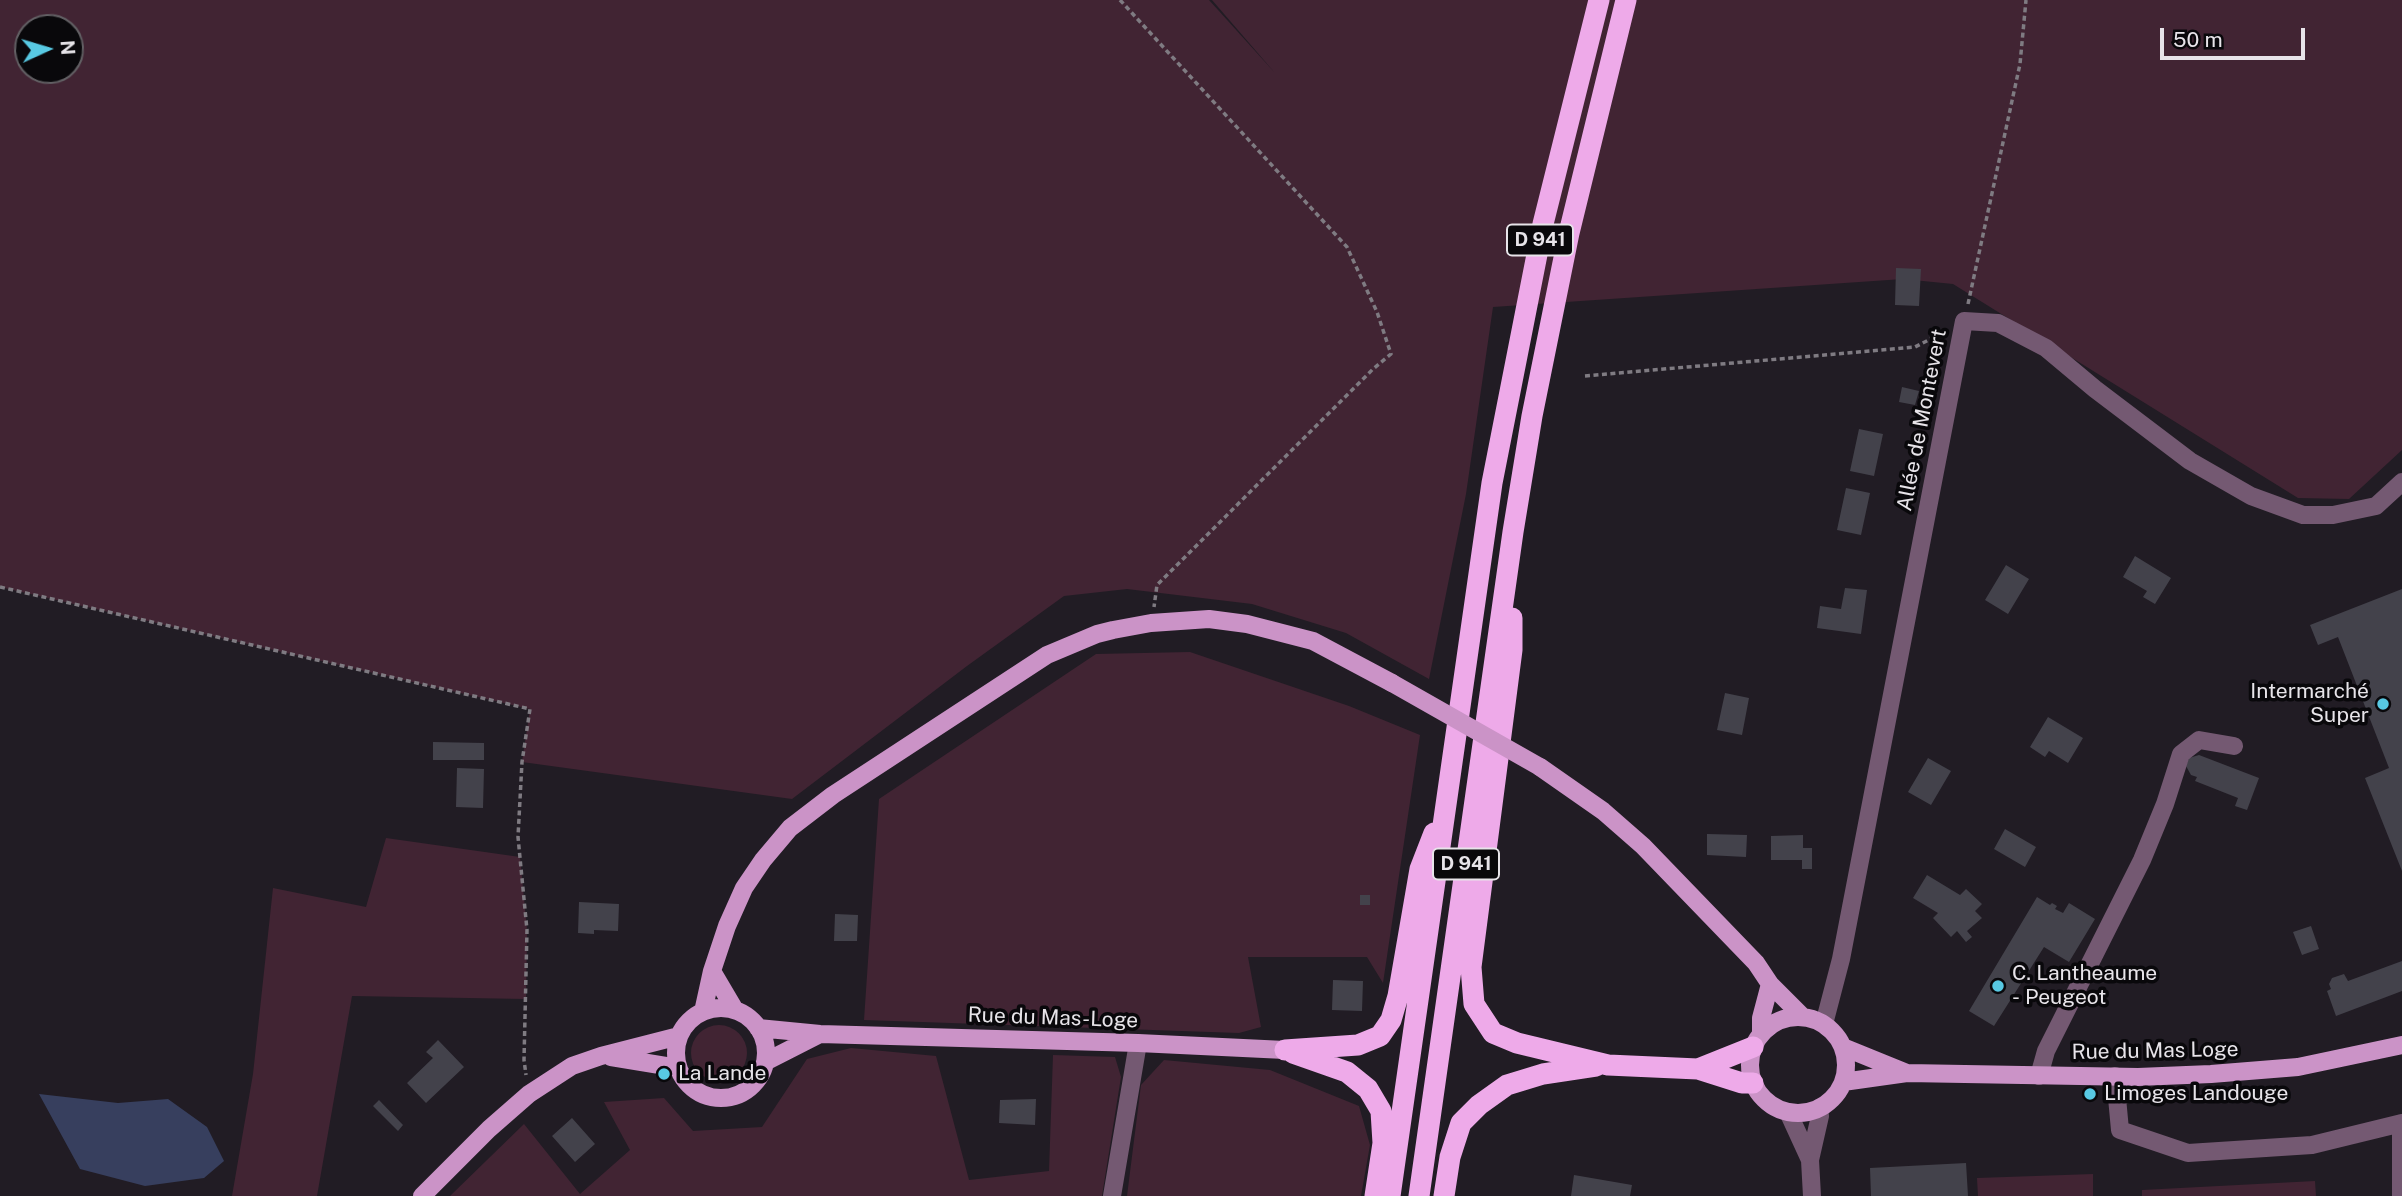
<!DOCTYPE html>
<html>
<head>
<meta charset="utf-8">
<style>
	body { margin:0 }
	#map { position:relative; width:2402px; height:1196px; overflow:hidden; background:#211c24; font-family:"Public Sans",sans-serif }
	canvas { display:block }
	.north { position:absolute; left:14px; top:14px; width:70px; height:70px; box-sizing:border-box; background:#09080b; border:2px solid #626064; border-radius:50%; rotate:86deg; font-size:19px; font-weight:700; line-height:28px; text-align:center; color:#e7e4e9 }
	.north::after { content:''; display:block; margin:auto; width:24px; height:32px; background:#58c9e3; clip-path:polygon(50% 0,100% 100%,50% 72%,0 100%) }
	.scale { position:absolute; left:2160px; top:28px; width:145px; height:32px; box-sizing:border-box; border:4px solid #e7e4e9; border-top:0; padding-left:9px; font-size:21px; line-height:24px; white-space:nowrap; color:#e7e4e9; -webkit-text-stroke:5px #09080b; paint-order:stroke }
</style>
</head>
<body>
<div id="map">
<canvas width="2402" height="1196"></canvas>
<div class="north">N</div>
<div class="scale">50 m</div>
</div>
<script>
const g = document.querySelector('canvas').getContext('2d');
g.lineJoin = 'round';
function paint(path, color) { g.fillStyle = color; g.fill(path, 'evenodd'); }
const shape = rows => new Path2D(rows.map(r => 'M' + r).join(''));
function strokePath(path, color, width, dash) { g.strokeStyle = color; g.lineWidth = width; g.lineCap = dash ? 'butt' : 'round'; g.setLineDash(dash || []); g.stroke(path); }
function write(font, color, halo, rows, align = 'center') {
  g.font = font + ' "Public Sans",sans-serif'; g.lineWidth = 7; g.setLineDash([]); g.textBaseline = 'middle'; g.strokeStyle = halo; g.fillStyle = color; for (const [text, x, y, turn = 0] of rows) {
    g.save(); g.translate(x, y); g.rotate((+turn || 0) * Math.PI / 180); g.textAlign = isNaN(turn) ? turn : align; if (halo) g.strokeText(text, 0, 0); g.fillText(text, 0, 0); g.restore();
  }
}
paint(shape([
	[0,0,1209,0,1275,73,1212,0,2402,0,2402,450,2349,499,2298,498,1953,284,1903,279,1493,307,1466,494,1429,679,1346,633,1252,604,1127,589,1064,596,967,666,792,799,522,762,530,709,0,587],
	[28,28,70,28,70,70,28,70],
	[1190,652,1349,706,1420,735,1383,983,1367,957,1248,957,1261,1027,1239,1033,864,1020,879,799,1096,654],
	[386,838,520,857,527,930,526,999,352,996,317,1196,232,1196,253,1074,273,888,366,907],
	'691 1053a28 28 0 1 1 56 0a28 28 0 1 1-56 0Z',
	[851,1048,936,1056,969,1180,1049,1171,1053,1055,1115,1057,1121,1077,1102,1196,450,1196,524,1124,580,1194,630,1150,604,1102,664,1098,693,1131,762,1127,807,1059],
	[1164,1060,1270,1070,1359,1106,1370,1145,1361,1196,1127,1196,1141,1085],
	[2093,1174,2093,1196,1978,1196,1977,1178],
	[2315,1181,2316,1196,2142,1196,2142,1190]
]), '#412433');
paint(shape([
	[39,1094,118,1103,168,1099,207,1127,224,1161,204,1178,145,1186,80,1169]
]), '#373f5e');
paint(shape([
	[1896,268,1921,269,1919,306,1895,305],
	[1902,387,1919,391,1915,405,1899,402],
	[1859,429,1883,434,1874,476,1850,471],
	[1846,488,1870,493,1861,535,1837,530],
	[2135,556,2171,578,2155,604,2143,597,2147,591,2123,577],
	[2006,565,2029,579,2008,614,1985,600],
	[1845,588,1867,590,1861,634,1817,628,1820,606,1841,609],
	[2402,589,2402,871,2365,778,2389,768,2338,637,2318,645,2310,625],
	[2255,688,2265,693,2262,698,2252,693],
	[1725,693,1749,698,1742,735,1717,730],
	[2048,717,2083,738,2068,763,2049,751,2045,757,2030,747],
	[433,742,484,743,484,760,433,760],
	[2199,755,2259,778,2247,810,2235,806,2238,798,2195,781,2197,777,2191,775,2186,766,2189,758],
	[1928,758,1951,771,1931,805,1908,792],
	[457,768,484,769,483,808,456,807],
	[2005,829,2036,847,2025,867,1994,849],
	[1707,834,1747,835,1746,857,1707,855],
	[1803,835,1803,848,1812,848,1812,869,1802,869,1802,860,1771,860,1771,836],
	[1927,875,1960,895,1966,889,1982,904,1975,911,1982,918,1967,931,1972,937,1966,942,1957,931,1951,937,1933,918,1938,913,1913,898],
	[1360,895,1370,895,1370,905,1360,905],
	[2037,897,2050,905,2052,903,2057,906,2055,909,2063,913,2069,903,2095,919,2069,962,2044,947,1994,1026,1969,1011],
	[579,902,619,904,618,931,594,930,594,934,578,933],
	[835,914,858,915,857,941,834,941],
	[2311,926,2319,949,2302,955,2293,932],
	[2402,961,2402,991,2336,1016,2327,991,2331,989,2329,984,2332,978,2344,974,2348,981],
	[1333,980,1363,981,1362,1011,1332,1010],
	[438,1040,464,1067,426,1103,407,1083,433,1058,426,1052],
	[1036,1099,1035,1125,999,1123,1000,1100],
	[379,1100,403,1125,398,1131,373,1106],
	[572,1118,595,1144,575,1162,552,1136],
	[1966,1163,1968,1196,1871,1196,1870,1168],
	[1574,1175,1632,1185,1630,1196,1571,1196]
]), '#43424b');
strokePath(shape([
	[1120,0,1347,247,1377,312,1391,354,1373,369,1157,585,1154,607],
	[1968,304,2020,64,2026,0],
	[1585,376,1915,347,1942,333],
	[0,587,530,709,522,762,518,837,527,930,524,1060,526,1075]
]), '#7f7b82', 3.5, [5, 3.5]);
strokePath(shape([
	[1824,1024,1841,959,1964,321,1998,323,2046,348,2095,389,2190,461,2251,496,2303,515,2333,515,2376,506,2402,482],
	[2039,1076,2046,1051,2142,860,2165,804,2181,754,2199,740,2234,746],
	[2115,1076,2120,1130,2188,1153,2312,1145,2402,1123],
	[1788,1112,1810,1160],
	[2401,1123,2401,1196],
	[1112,1196,1138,1043],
	[1812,1196,1810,1160,1820,1116,1819,1108]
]), '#745972', 18);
strokePath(shape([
	[1540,767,1603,811,1643,846,1756,963,1770,984,1803,1017],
	[712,971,735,1010],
	'676 1053a45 45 0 1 1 90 0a45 45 0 1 1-90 0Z',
	[703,1012,712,971,727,926,744,888,763,860,790,828,833,795,1047,655,1097,634,1113,630,1151,623,1209,619,1247,624,1313,641,1392,683],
	'1750 1065a48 48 0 1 1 96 0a48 48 0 1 1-96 0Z',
	[758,1028,820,1034,1138,1043,1285,1050],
	[1761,1033,1761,1018,1770,984],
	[1843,1047,1907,1073],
	[611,1057,678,1068],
	[765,1062,818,1035],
	[1843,1082,1907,1073,2138,1077,2211,1074,2298,1067,2402,1045],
	[422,1196,489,1129,529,1094,572,1066,601,1056,679,1036]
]), '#cb93c7', 18);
strokePath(shape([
	[1512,618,1512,650,1471,967,1474,1004,1493,1033,1517,1043,1608,1065,1698,1069,1742,1083,1753,1083],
	[1285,1050,1358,1045,1380,1036,1391,1020,1398,996,1420,869,1434,833],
	[1293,1053,1347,1072,1368,1089,1381,1111,1383,1143,1375,1196],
	[1698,1069,1753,1047],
	[1390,1196,1492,483,1543,224,1599,0],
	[1419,1196,1513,532,1532,416,1569,233,1626,0],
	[1444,1196,1450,1157,1461,1123,1479,1105,1507,1085,1543,1074,1596,1066]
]), '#eeaae9', 21);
strokePath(shape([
	[1392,683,1540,767]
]), '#cb93c7', 18);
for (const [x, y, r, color] of [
	[2383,704,7,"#58c9e3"],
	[1998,986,7,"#58c9e3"],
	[664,1074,7,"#58c9e3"],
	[2090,1094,7,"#58c9e3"]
]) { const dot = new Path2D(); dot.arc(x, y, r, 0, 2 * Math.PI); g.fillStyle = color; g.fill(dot); strokePath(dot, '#09080b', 2.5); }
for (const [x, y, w] of [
	[1540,240,66],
	[1466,864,66]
]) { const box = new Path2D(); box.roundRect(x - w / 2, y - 15.5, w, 31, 5); g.fillStyle = '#09080b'; g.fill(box); strokePath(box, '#e7e4e9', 2); }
write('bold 19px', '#e7e4e9', null, [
	["D 941",1540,240],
	["D 941",1466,864]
]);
write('21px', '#e7e4e9', '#09080b', [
	["Allée de Montevert",1922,420,-79],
	["Rue du Mas-Loge",1053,1018,2],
	["Rue du Mas Loge",2155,1051,-1]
]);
write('21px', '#e7e4e9', '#09080b', [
	["Intermarché",2369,692,"right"],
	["Super",2369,716,"right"],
	["C. Lantheaume",2012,974],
	["- Peugeot",2012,998],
	["La Lande",678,1074],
	["Limoges Landouge",2104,1094]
], 'left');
</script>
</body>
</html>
